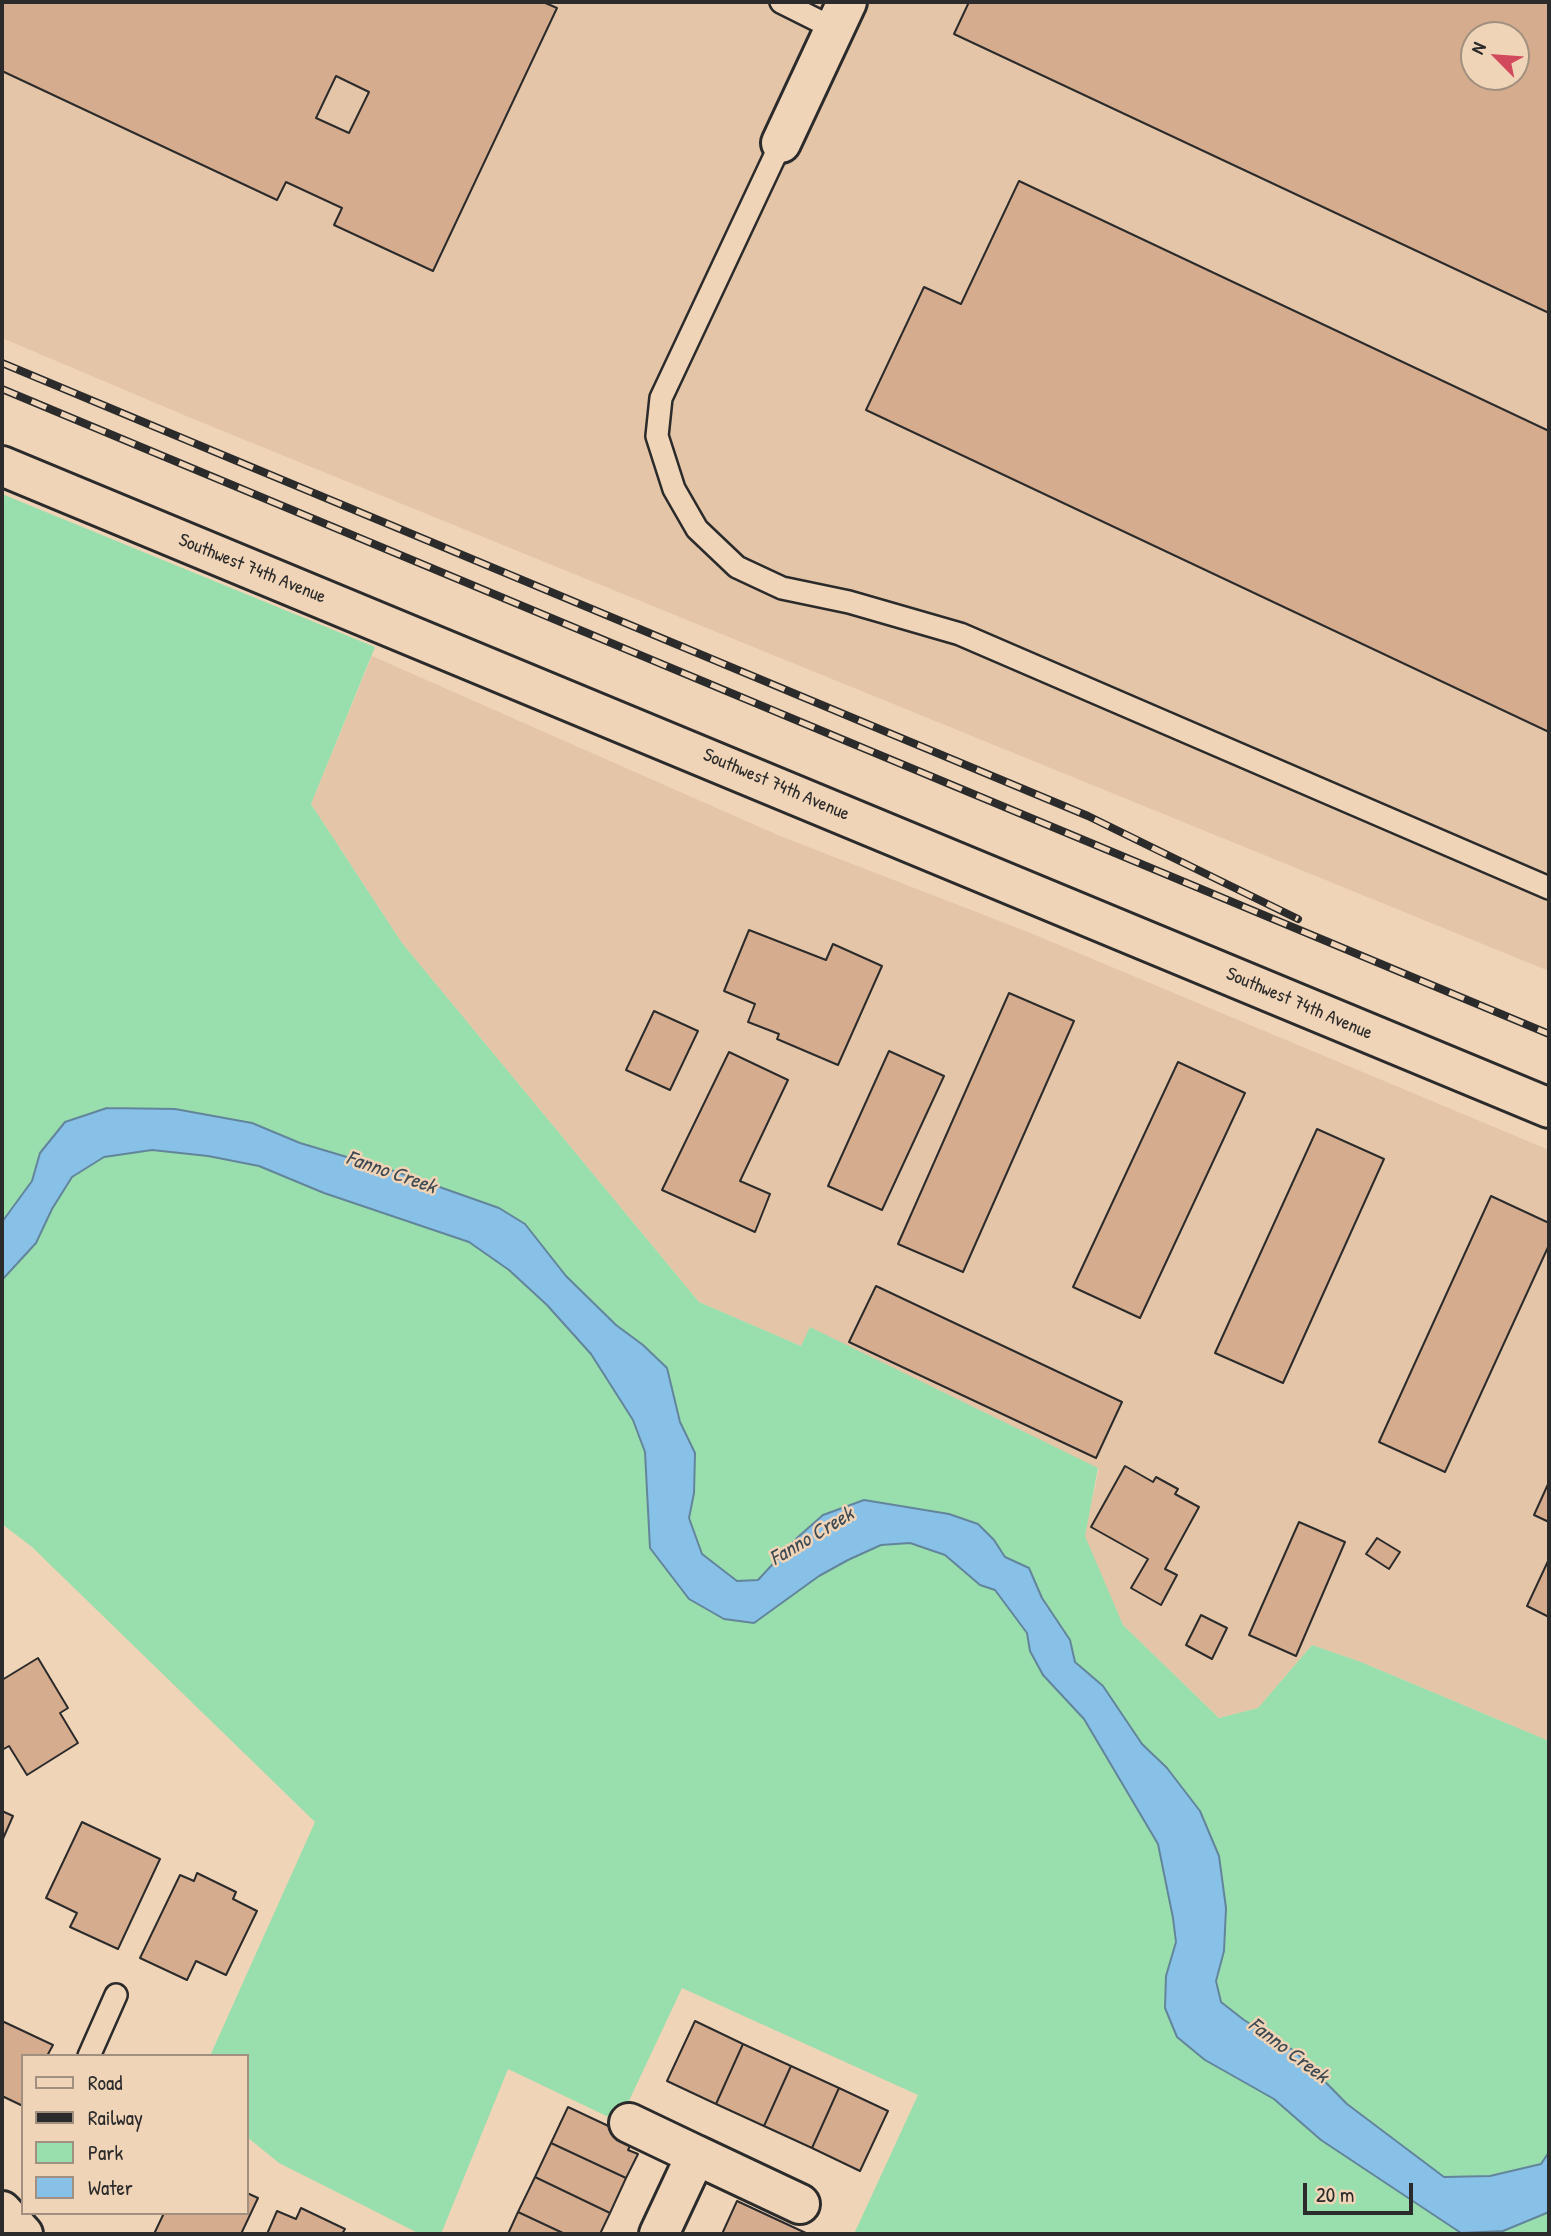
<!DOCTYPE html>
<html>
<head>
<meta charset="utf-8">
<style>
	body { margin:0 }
	#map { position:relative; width:1551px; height:2236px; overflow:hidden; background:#f0d4b7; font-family:"Patrick Hand",sans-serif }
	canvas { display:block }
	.frame { position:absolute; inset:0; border:4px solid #2b2b2b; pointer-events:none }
	.legend { position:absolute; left:21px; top:2054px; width:228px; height:161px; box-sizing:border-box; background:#f0d4b7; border:2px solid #a1907f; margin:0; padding:9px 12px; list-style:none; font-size:21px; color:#2b2b2b }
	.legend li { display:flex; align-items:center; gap:14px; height:35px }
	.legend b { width:35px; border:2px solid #a1907f }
	.north { position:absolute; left:1460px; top:21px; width:70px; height:70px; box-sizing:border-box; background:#f0d4b7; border:2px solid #a1907f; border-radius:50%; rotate:295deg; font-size:19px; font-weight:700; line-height:28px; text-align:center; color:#2b2b2b }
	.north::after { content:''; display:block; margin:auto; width:24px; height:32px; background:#d1495b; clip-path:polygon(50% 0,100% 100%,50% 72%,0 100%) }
	.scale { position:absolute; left:1303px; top:2183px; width:110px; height:32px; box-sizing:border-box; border:4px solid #2b2b2b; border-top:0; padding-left:9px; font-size:21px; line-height:24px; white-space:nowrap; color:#2b2b2b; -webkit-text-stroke:5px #f0d4b7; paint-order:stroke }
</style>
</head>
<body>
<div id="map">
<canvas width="1551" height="2236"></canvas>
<div class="frame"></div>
<ul class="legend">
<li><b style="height:9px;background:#f0d4b7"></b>Road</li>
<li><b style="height:9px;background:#2b2b2b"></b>Railway</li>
<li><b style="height:19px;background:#98dfad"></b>Park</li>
<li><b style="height:19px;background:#88c1e7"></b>Water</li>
</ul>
<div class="north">N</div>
<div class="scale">20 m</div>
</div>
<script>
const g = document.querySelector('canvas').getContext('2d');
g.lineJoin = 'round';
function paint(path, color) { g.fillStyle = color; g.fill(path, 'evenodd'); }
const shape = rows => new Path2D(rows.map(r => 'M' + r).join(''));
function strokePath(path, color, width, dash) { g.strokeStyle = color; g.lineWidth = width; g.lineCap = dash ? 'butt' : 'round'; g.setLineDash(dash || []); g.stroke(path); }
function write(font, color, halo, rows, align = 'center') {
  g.font = font + ' "Patrick Hand",sans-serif'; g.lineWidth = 5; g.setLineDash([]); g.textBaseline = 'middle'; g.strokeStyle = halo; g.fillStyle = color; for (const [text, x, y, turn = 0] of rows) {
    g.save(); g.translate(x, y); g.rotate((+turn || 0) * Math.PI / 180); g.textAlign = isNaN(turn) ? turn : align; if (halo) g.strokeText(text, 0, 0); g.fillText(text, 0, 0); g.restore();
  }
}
paint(shape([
	[2,2,1549,2,1549,971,191,418,2,338],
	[1474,35,1516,35,1516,77,1474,77],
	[372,656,780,836,1028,932,1549,1150,1549,1741,1361,1662,1312,1645,1258,1708,1219,1718,1123,1625,1084,1536,1099,1469,811,1328,801,1346,699,1302,402,943,311,804]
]), '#e4c5a8');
paint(shape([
	[2,494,375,647,311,804,402,943,699,1302,801,1346,810,1327,1098,1468,1085,1536,1123,1625,1219,1718,1258,1708,1312,1645,1361,1662,1549,1741,1549,2152,1541,2164,1490,2176,1444,2177,1347,2103,1296,2052,1244,2020,1221,2002,1216,1981,1224,1951,1167,1768,1142,1744,1103,1686,1075,1661,1070,1640,1042,1598,1029,1568,1005,1557,994,1540,823,1515,798,1537,758,1580,738,1581,702,1554,689,1518,694,1493,695,1453,680,1422,667,1368,643,1345,616,1325,566,1276,525,1224,499,1208,397,1172,300,1143,252,1123,40,1153,32,1181,2,1222],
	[152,1150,208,1156,259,1166,324,1193,469,1242,509,1270,547,1305,591,1354,633,1420,645,1452,647,1505,754,1623,819,1576,848,1560,881,1545,910,1543,945,1555,980,1585,996,1590,1027,1633,1030,1651,1043,1675,1084,1719,1158,1844,1173,1918,1176,1942,1166,1976,1205,2060,1274,2099,1321,2140,1437,2217,1503,2231,1549,2212,1549,2234,854,2234,918,2095,682,1988,619,2122,508,2069,441,2234,420,2234,279,2163,247,2137,247,2056,210,2056,315,1822,32,1547,2,1524,2,1280,36,1243,52,1209,72,1177,104,1157]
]), '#98dfad');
const water = shape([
	[107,1108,175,1109,252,1123,300,1143,397,1172,499,1208,525,1224,566,1276,616,1325,643,1345,667,1368,680,1422,695,1453,694,1493,689,1518,702,1554,737,1581,758,1580,798,1537,823,1515,864,1500,949,1514,978,1524,994,1540,1005,1557,1029,1568,1042,1598,1070,1640,1075,1662,1103,1686,1142,1744,1167,1768,1200,1811,1219,1856,1226,1908,1224,1951,1216,1981,1221,2002,1244,2020,1296,2052,1347,2104,1444,2177,1490,2176,1541,2164,1549,2152,1549,2212,1503,2231,1461,2233,1321,2140,1274,2099,1205,2060,1177,2037,1165,2008,1166,1976,1176,1942,1173,1918,1158,1844,1084,1719,1043,1675,1030,1651,1027,1633,995,1590,980,1585,945,1555,910,1543,881,1545,848,1560,819,1576,754,1623,724,1619,689,1599,650,1548,645,1452,633,1420,591,1354,547,1305,509,1270,469,1242,324,1193,259,1166,208,1156,152,1150,104,1157,72,1177,52,1209,36,1243,2,1280,2,1222,32,1181,40,1153,65,1122,107,1108]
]);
paint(water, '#88c1e7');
strokePath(water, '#63859c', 2);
const building = shape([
	[2,2,543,2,557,8,433,271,334,225,342,208,286,182,277,200,2,71,2,2],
	[336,76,369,92,349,133,316,118,336,76],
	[969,2,1549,2,1549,313,954,34,969,2],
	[1474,35,1516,35,1516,77,1474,77,1474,35],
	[1019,181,1549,431,1549,732,866,410,924,287,961,304,1019,181],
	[749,930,826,960,833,944,882,966,838,1065,777,1039,779,1034,748,1022,755,1004,724,991,749,930],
	[1009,993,1074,1021,963,1272,898,1244,1009,993],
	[654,1011,698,1031,670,1090,626,1070,654,1011],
	[889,1051,944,1076,882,1210,828,1186,889,1051],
	[729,1052,788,1080,740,1181,770,1194,755,1232,662,1190,729,1052],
	[1178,1062,1245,1093,1140,1318,1073,1287,1178,1062],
	[1317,1129,1384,1159,1283,1383,1215,1353,1317,1129],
	[1491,1196,1549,1223,1549,1245,1445,1472,1379,1442,1491,1196],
	[876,1286,1122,1402,1096,1458,849,1342,876,1286],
	[1125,1466,1153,1482,1156,1477,1178,1489,1175,1494,1199,1507,1165,1569,1177,1575,1161,1605,1131,1588,1148,1559,1091,1527,1125,1466],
	[1549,1482,1549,1522,1534,1515,1549,1482],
	[1299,1522,1345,1542,1296,1656,1249,1635,1299,1522],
	[1377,1538,1400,1552,1389,1569,1366,1554,1377,1538],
	[1549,1559,1549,1617,1527,1606,1549,1559],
	[1201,1615,1227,1628,1212,1659,1186,1645,1201,1615],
	[38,1658,68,1708,60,1713,78,1743,27,1775,9,1746,2,1750,2,1680,38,1658],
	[2,1811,13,1816,2,1841,2,1811],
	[82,1822,160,1859,118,1949,70,1927,77,1913,46,1898,82,1822],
	[197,1873,236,1892,233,1899,257,1911,226,1975,196,1961,187,1980,140,1958,180,1875,194,1881,197,1873],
	[2,2021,53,2045,47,2056,23,2056,23,2106,2,2096,2,2021],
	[695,2021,743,2044,716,2104,667,2081,695,2021],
	[743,2044,791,2066,764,2126,716,2104,743,2044],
	[791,2066,839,2088,812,2148,764,2126,791,2066],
	[839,2088,888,2111,860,2171,812,2148,839,2088],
	[568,2107,634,2138,628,2150,638,2154,626,2178,551,2143,568,2107],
	[551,2143,626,2178,610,2213,535,2177,551,2143],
	[535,2177,610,2213,600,2234,565,2234,518,2212,535,2177],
	[247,2193,258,2198,241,2234,154,2234,164,2213,247,2213,247,2193],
	[737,2201,808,2234,722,2234,737,2201],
	[301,2208,345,2229,342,2234,267,2234,277,2211,296,2219,301,2208],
	[518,2212,565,2234,508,2234,518,2212]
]);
paint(building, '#d6ac8e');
strokePath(building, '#2b2b2b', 2);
const service = shape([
	[781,2,835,29],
	[781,143,661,398,657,436,674,489,697,529,737,567,782,588,849,602,960,634,1549,888],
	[89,2056,116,1995]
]);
const minor = shape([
	[781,143,847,2],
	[2,466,1549,1108],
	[629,2123,696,2155],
	[2,2211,23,2234],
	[659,2234,696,2155,800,2204]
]);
strokePath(service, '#2b2b2b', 26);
strokePath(minor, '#2b2b2b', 44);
strokePath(service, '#f0d4b7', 21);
strokePath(minor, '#f0d4b7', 38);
const rail = shape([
	[2,363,1088,816,1298,919],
	[2,389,1549,1034]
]);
strokePath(rail, '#2b2b2b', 8);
strokePath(rail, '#f0d4b7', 5, [16]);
write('19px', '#2b2b2b', '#f0d4b7', [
	["Southwest 74th Avenue",252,569,22],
	["Southwest 74th Avenue",776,785,23],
	["Southwest 74th Avenue",1299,1004,23]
]);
write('italic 21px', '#3e4951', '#f0d4b7', [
	["Fanno Creek",391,1173,19],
	["Fanno Creek",812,1537,-31],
	["Fanno Creek",1288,2051,37]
]);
</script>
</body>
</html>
